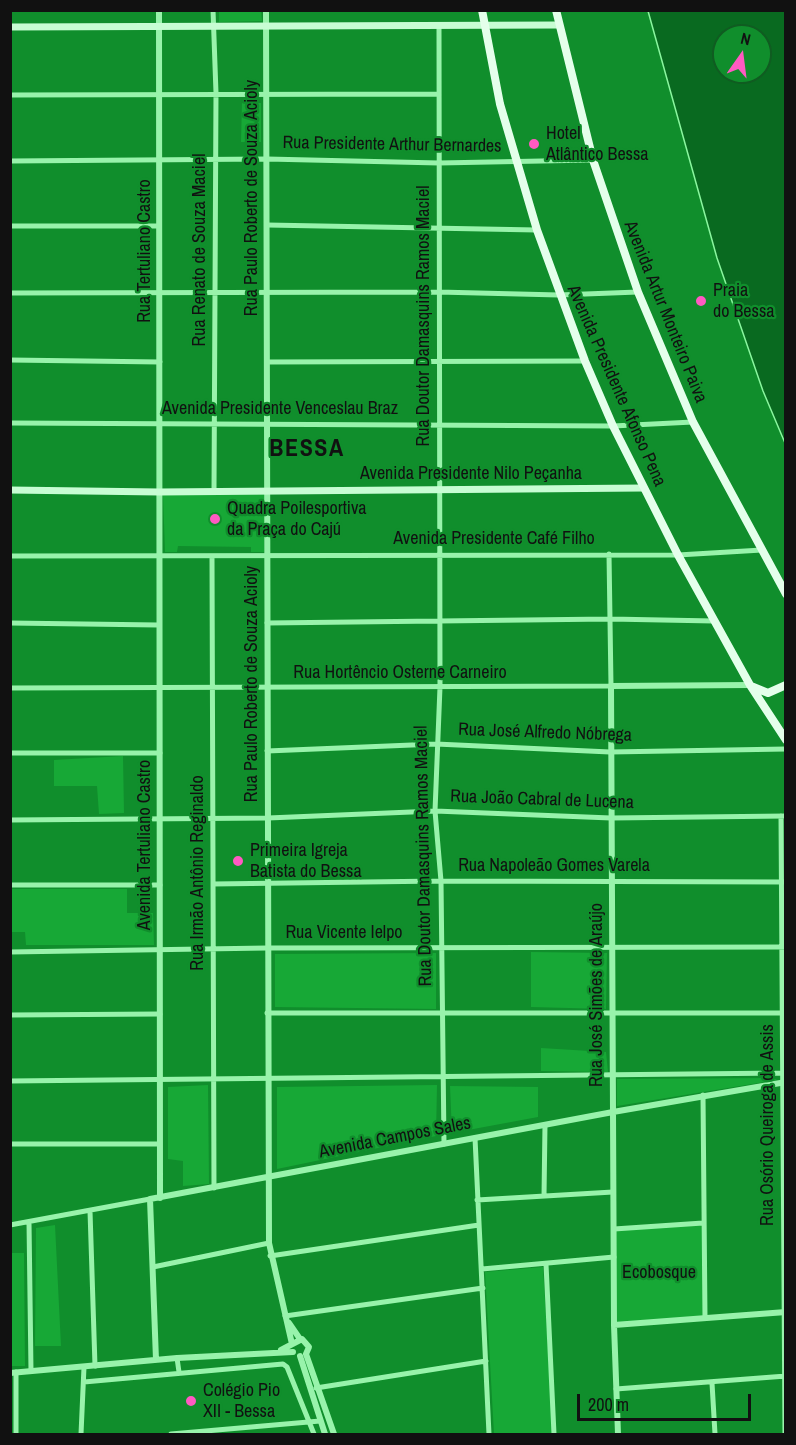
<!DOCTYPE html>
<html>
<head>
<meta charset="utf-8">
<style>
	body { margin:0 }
	#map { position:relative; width:796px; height:1445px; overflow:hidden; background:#108e2c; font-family:"Archivo Narrow",sans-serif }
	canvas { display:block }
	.frame { position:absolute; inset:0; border:12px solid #111; pointer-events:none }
	.north { position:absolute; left:712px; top:24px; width:60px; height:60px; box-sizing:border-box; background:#108e2c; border:2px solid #105c21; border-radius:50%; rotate:14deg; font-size:16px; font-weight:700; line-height:24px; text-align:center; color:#111 }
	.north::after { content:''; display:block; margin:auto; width:21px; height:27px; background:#ff5ac2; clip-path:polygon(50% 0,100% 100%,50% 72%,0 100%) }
	.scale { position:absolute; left:577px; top:1394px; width:174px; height:27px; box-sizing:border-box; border:3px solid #111; border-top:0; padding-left:8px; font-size:18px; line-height:21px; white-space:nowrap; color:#111; -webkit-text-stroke:4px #108e2c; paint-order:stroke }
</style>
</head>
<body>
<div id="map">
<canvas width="796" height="1445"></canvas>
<div class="frame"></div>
<div class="north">N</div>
<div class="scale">200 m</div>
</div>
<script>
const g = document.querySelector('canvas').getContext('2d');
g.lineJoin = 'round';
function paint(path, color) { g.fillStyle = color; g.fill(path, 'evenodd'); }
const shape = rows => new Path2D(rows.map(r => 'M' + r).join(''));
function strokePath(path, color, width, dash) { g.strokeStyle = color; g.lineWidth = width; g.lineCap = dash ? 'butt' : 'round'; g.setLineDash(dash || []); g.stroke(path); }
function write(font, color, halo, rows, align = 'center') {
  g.font = font + ' "Archivo Narrow",sans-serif'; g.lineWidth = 4.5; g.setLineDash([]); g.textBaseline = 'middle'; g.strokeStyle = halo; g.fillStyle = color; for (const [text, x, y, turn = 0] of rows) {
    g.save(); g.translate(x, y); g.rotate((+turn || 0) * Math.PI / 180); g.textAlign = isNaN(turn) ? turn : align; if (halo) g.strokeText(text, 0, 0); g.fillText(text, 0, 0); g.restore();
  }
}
paint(shape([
	[219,11,261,11,262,21,219,22],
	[242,102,261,103,261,142,241,142],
	[264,494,264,552,251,552,251,547,178,546,177,552,165,552,163,495],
	[123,756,124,813,99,814,97,786,54,786,54,760],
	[11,889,127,889,127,913,153,913,154,945,26,945,25,932,11,932],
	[531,952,607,953,606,1009,531,1007],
	[436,953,436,1009,275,1007,275,954],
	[541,1048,606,1052,608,1072,541,1071],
	[774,1078,777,1080,617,1106,617,1079],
	[208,1085,209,1184,183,1186,183,1161,168,1159,168,1087],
	[437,1085,436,1136,277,1169,277,1087],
	[450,1086,538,1087,538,1117,452,1133],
	[703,1223,705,1318,614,1325,614,1229],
	[55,1225,61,1346,35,1346,36,1228],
	[11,1253,24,1253,25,1366,11,1366],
	[543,1267,553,1434,494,1434,485,1272]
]), '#17a836');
const water = shape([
	[648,11,785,11,785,443,763,391,717,258,648,11],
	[724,36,760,36,760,72,724,72,724,36]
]);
paint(water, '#096a20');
strokePath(water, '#8af69f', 1.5);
strokePath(shape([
	[213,10,216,93,214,490],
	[439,27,440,687,435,811,441,881,444,1144],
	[10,95,437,94],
	[10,161,267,159,439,163,593,160],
	[267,225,537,230],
	[10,226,159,226],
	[10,293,438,292,559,295,638,292],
	[10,360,160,362],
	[268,362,585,361],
	[10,423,613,426,693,422],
	[10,556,678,555,762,550],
	[212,557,214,1188],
	[10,623,158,625],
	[267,623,610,619,714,621],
	[10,688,611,686,609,554],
	[267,751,436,744,610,752,786,749],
	[10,753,160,753],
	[781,816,785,1434],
	[10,820,268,818,435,811,611,818,786,816],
	[213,884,441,881,786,882],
	[10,885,160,885],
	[10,952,267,948,786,947],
	[267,1013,785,1013],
	[10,1015,160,1014],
	[10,1081,784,1073],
	[703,1095,705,1318],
	[475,1138,489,1434],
	[10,1144,159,1144],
	[544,1196,545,1125],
	[477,1200,613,1192],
	[90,1211,95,1366],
	[29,1222,31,1371],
	[10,1225,150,1199],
	[614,1229,703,1223],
	[270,1256,479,1225],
	[546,1264,554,1434],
	[153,1267,269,1243],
	[482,1269,614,1257],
	[285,1316,483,1288],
	[177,1358,179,1372],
	[84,1382,283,1364,287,1367,314,1434],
	[712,1383,715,1434],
	[316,1388,486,1361],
	[616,1389,786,1376],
	[16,1434,16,1372],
	[81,1434,84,1367],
	[171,1434,320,1421]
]), '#98f3ab', 5);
strokePath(shape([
	[159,10,160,1198],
	[266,10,269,1243,292,1344],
	[289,1323,300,1339],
	[614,1325,786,1312],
	[281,1350,302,1339,309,1347,306,1354],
	[306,1354,334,1434],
	[300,1356,325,1434],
	[156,1360,150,1199,613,1112,786,1082],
	[10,1373,177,1358,293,1352],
	[618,1434,614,1325,611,686,750,685]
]), '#98f3ab', 6);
strokePath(shape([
	[10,27,558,25],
	[10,490,159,492,644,488]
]), '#c7fdd3', 7);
strokePath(shape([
	[482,10,500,104,537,230,585,361,613,426,678,555,750,685,786,740],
	[556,10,593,160,638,292,693,422,786,594],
	[751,686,768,693,786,685]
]), '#e4ffeb', 8);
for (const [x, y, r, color] of [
	[534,144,6,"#ff5ac2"],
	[701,301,6,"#ff5ac2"],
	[215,519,6,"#ff5ac2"],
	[238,861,6,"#ff5ac2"],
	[191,1401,6,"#ff5ac2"]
]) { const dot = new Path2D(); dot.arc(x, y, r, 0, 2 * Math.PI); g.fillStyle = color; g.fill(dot); strokePath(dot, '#108e2c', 2); }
write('18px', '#111', '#108e2c', [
	["Hotel",546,134],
	["Atlântico Bessa",546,155],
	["Praia",713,291],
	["do Bessa",713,312],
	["Quadra Poilesportiva",227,509],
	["da Praça do Cajú",227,530],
	["Primeira Igreja",250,851],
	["Batista do Bessa",250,872],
	["Colégio Pio",203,1391],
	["XII - Bessa",203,1412]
], 'left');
write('18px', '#111', '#108e2c', [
	["Rua Presidente Arthur Bernardes",392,145,1],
	["Rua Paulo Roberto de Souza Acioly",252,198,-90],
	["Rua Renato de Souza Maciel",200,250,-90],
	["Rua Tertuliano Castro",145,251,-90],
	["Avenida Artur Monteiro Paiva",665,312,68],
	["Rua Doutor Damasquins Ramos Maciel",424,316,-90],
	["Avenida Presidente Afonso Pena",616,386,66],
	["Avenida Presidente Venceslau Braz",280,409],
	["Avenida Presidente Nilo Peçanha",471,474],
	["Avenida Presidente Café Filho",494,539],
	["Rua Hortêncio Osterne Carneiro",400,673],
	["Rua Paulo Roberto de Souza Acioly",252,684,-90],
	["Rua José Alfredo Nóbrega",545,733,2],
	["Rua João Cabral de Lucena",542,800,2],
	["Avenida Tertuliano Castro",145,845,-90],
	["Rua Doutor Damasquins Ramos Maciel",424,856,-91],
	["Rua Napoleão Gomes Varela",554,866],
	["Rua Irmão Antônio Reginaldo",198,873,-90],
	["Rua Vicente Ielpo",344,933],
	["Rua José Simões de Araújo",597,995,-90],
	["Rua Osório Queiroga de Assis",768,1125,-90],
	["Avenida Campos Sales",395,1138,-11]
]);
write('18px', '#111', '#108e2c', [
	["Ecobosque",659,1273]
]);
g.letterSpacing = '1.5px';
write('bold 24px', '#111', '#108e2c', [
	["BESSA",307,450]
]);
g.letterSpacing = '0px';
</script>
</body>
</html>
